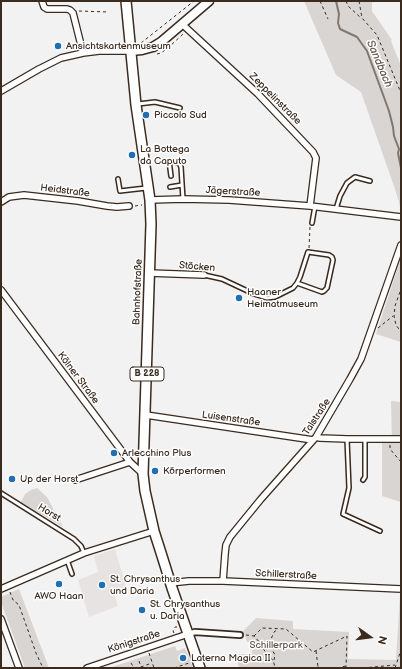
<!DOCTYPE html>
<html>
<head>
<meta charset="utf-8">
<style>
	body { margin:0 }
	#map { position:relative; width:402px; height:669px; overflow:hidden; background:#f3f2f2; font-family:"Balsamiq Sans",sans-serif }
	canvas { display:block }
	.frame { position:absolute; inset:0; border:2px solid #3b2a1e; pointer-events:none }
	.north { position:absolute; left:350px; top:617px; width:40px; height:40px; -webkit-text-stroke:3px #fff; paint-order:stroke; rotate:104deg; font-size:11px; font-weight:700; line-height:16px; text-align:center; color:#3b2a1e }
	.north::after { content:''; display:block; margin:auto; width:14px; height:18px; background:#3b2a1e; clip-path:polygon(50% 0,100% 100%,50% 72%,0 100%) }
</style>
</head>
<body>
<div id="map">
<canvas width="402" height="669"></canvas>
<div class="frame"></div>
<div class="north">N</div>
</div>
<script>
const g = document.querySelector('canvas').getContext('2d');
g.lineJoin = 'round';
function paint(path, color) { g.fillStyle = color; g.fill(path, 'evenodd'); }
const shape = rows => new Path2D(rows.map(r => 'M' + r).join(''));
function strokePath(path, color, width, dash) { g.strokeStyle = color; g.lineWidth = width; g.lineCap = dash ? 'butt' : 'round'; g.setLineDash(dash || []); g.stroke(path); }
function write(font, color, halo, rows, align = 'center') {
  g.font = font + ' "Balsamiq Sans",sans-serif'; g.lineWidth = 3; g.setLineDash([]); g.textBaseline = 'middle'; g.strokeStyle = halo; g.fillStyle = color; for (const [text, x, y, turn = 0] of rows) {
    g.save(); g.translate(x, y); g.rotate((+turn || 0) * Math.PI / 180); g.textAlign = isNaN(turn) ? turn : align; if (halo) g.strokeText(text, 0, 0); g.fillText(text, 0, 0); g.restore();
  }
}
paint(shape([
	[115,549,127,590,114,594,118,606,89,617,78,580,98,572,94,556]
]), '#e6e3e2');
paint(shape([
	[304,1,372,1,372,11,392,40,391,41,401,66,401,210,396,192,361,92,336,75],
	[401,258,401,342,376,334],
	[391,401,401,402,401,502,382,496,382,442,392,442],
	[37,488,47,497,63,527,21,502,25,494,31,490],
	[19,589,49,668,25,668,1,602,1,597],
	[400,595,401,595,401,668,240,668,238,665,238,654,252,654,251,642,247,642,243,631,256,618,293,621,293,629,349,632,348,659,396,660],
	[175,646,177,651,185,648,193,668,109,668]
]), '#d8d5d2');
strokePath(shape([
	[336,1,339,14,338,23,340,29,357,37,367,51,389,111,393,127,394,136,399,149,398,153,401,168]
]), '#827770', 2);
const service = shape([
	[138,104,155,102,180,108],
	[171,176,169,161,179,163,181,167,183,199],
	[118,179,120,191,146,188],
	[170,187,182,185],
	[336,209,340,196,347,183,355,177,370,181],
	[312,223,315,206],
	[204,275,222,279,254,294,267,298,275,297,293,288,297,283,300,277,308,252,329,255,332,257,333,260,327,288,324,291,322,292,297,283],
	[347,439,349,488,343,514,380,531],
	[363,480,365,477,365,439],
	[1,493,74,539,81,546,84,553],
	[67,560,72,574]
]);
const pedestrian = shape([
	[188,634,195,632,240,635]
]);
const minor = shape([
	[42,1,44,7,47,9,67,9,70,10,73,13,83,53],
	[182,24,258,94,313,152,316,158,310,206],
	[1,91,39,69,61,58,83,53,99,51,130,51],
	[150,200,183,199,229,200,310,206,401,217],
	[1,202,9,197,24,195,78,201,107,206,117,207,129,206],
	[149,273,204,275],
	[1,290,130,462,143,474],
	[146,415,313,440],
	[316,437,320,438,347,439,401,439],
	[75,480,130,462],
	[223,581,225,554,226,545,230,537,261,499,316,437,350,379,361,359,401,245],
	[170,583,189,581,223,581,401,589],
	[1,589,84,553,154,531],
	[1,619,19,668],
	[87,668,188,634]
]);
const secondary = shape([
	[130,51,142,50,153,47,161,42,209,1]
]);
const primary = shape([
	[126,1,136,105,150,200,151,224,143,474,145,491,154,531,162,556,172,588,200,668]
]);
strokePath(service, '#3b2a1e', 6);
strokePath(pedestrian, '#3b2a1e', 8);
strokePath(minor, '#3b2a1e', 8);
strokePath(secondary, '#3b2a1e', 11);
strokePath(primary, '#3b2a1e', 12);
strokePath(shape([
	[320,1,328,19],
	[346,1,348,6,361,18],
	[359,1,362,18,377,35,401,93],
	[79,11,108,12],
	[141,43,194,1],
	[157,54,161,53,169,47,183,34],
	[135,206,142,205],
	[309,248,310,227],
	[401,280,401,289,395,306,394,316,396,325,401,332],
	[378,328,393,316],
	[390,445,390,449,401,462],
	[10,592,13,600,19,605,36,653,43,668],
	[174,633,173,631,175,627,177,627],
	[246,635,254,636,261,644,268,657,273,660,275,667,276,668],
	[254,636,262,628,286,629,313,652,347,636,346,668],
	[316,651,318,667],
	[149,653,154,668],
	[274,660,275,655,269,644,274,632,277,630],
	[139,661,141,667,152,663],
	[131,663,134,668],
	[174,668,189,663],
	[316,668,318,667,321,668],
	[337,668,346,666],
	[363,668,395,665],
	[395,668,401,650]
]), '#3b2a1e', 1, [3, 3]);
strokePath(service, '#fff', 3);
strokePath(pedestrian, '#fff', 4.5);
strokePath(minor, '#fff', 5.5);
strokePath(secondary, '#fff', 8);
strokePath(primary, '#fff', 9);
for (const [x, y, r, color] of [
	[58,46,4,"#1f6fb2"],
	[146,115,4,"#1f6fb2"],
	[132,155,4,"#1f6fb2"],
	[239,298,4,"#1f6fb2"],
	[114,453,4,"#1f6fb2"],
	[155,471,4,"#1f6fb2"],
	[12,479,4,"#1f6fb2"],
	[59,584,4,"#1f6fb2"],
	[102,585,4,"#1f6fb2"],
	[142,610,4,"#1f6fb2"],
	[183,658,4,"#1f6fb2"]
]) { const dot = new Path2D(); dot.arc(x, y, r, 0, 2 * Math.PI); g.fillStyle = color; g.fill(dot); strokePath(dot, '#fff', 1.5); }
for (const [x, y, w] of [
	[147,374,34]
]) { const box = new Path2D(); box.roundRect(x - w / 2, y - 7, w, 14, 3); g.fillStyle = '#fff'; g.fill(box); strokePath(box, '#3b2a1e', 1); }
write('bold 9px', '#3b2a1e', null, [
	["B 228",147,374]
]);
write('10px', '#3b2a1e', '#fff', [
	["Ansichtskartenmuseum",66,46],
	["Piccolo Sud",154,115],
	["La Bottega",140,149],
	["da Caputo",140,161],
	["Haaner",247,292],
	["Heimatmuseum",247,304],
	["Arlecchino Plus",122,453],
	["Körperformen",163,471],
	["Up der Horst",20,479],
	["St. Chrysanthus",110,579],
	["und Daria",110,591],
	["AWO Haan",59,596,"center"],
	["St. Chrysanthus",150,604],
	["u. Daria",150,616],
	["Laterna Magica II",191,658]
], 'left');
write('10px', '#3b2a1e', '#fff', [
	["Zeppelinstraße",275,99,45],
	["Heidstraße",65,191,7],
	["Jägerstraße",233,192,3],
	["Stöcken",197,267,5],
	["Bahnhofstraße",138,292,-88],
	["Kölner Straße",78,378,53],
	["Talstraße",317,417,-57],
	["Luisenstraße",231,419,8],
	["Horst",49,513,31],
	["Schillerstraße",286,575,3],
	["Königstraße",134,642,-18]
]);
write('10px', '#62554b', '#fff', [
	["Schillerpark",276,645]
]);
write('italic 11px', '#65574e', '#fff', [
	["Sandbach",379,64,67]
]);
</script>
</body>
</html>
